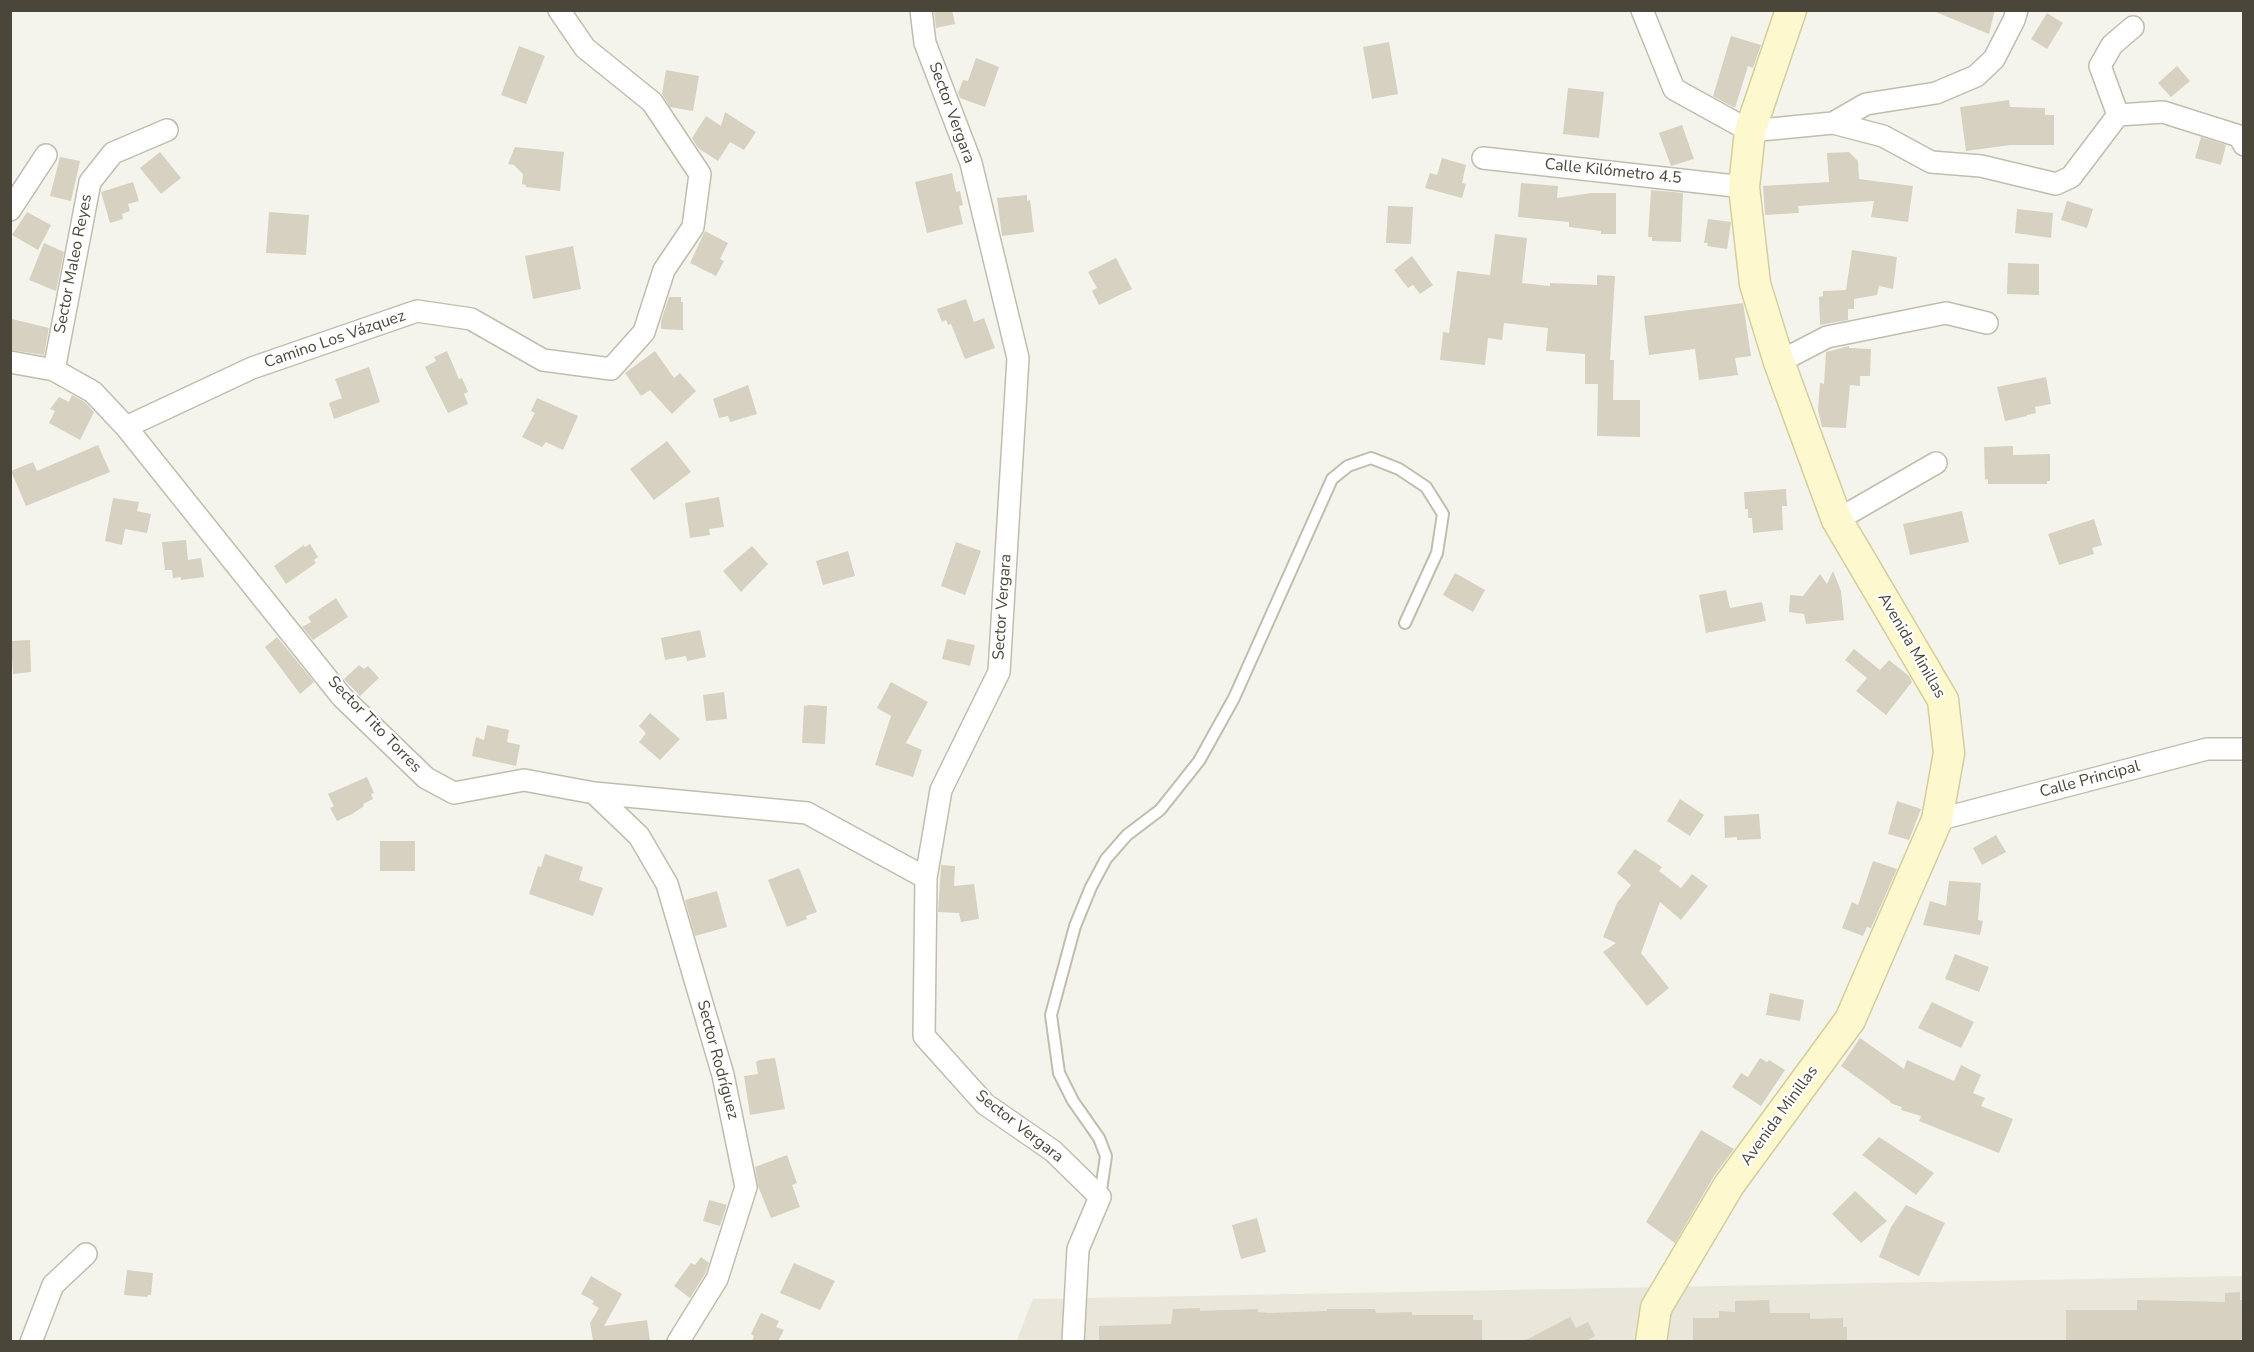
<!DOCTYPE html>
<html>
<head>
<meta charset="utf-8">
<style>
	body { margin:0 }
	#map { position:relative; width:2254px; height:1352px; overflow:hidden; background:#f5f4ec; font-family:"Nunito Sans",sans-serif }
	canvas { display:block }
	.frame { position:absolute; inset:0; border:12px solid #4a4639; pointer-events:none }
</style>
</head>
<body>
<div id="map">
<canvas width="2254" height="1352"></canvas>
<div class="frame"></div>
</div>
<script>
const g = document.querySelector('canvas').getContext('2d');
g.lineJoin = 'round';
function paint(path, color) { g.fillStyle = color; g.fill(path, 'evenodd'); }
const shape = rows => new Path2D(rows.map(r => 'M' + r).join(''));
function strokePath(path, color, width, dash) { g.strokeStyle = color; g.lineWidth = width; g.lineCap = dash ? 'butt' : 'round'; g.setLineDash(dash || []); g.stroke(path); }
function write(font, color, halo, rows, align = 'center') {
  g.font = font + ' "Nunito Sans",sans-serif'; g.lineWidth = 4.5; g.setLineDash([]); g.textBaseline = 'middle'; g.strokeStyle = halo; g.fillStyle = color; for (const [text, x, y, turn = 0] of rows) {
    g.save(); g.translate(x, y); g.rotate((+turn || 0) * Math.PI / 180); g.textAlign = isNaN(turn) ? turn : align; if (halo) g.strokeText(text, 0, 0); g.fillText(text, 0, 0); g.restore();
  }
}
paint(shape([
	[2243,1276,2243,1341,1016,1342,1033,1299]
]), '#e9e7da');
paint(shape([
	[934,10,952,10,955,24,936,28],
	[1931,10,1995,10,1989,34],
	[2047,13,2063,23,2047,49,2031,39],
	[1731,36,1761,45,1753,68,1748,66,1735,108,1713,96],
	[1389,42,1398,94,1372,99,1363,47],
	[519,46,545,56,526,104,501,95],
	[976,58,999,67,985,107,960,98,958,93,963,80,968,81],
	[2177,66,2190,81,2171,97,2158,83],
	[666,70,699,76,693,111,670,107,662,94],
	[1568,88,1604,92,1599,138,1563,134],
	[2009,100,2010,107,2045,108,2045,115,2054,115,2054,145,2011,145,1966,151,1960,107],
	[725,112,756,132,744,150,730,142,718,161,698,148,692,138,706,116,721,126],
	[1682,125,1694,159,1671,166,1659,133],
	[2201,137,2226,145,2221,165,2195,158],
	[515,147,564,152,560,191,526,187,526,185,522,184,523,174,514,165,508,164],
	[160,152,181,178,161,194,140,168],
	[1849,152,1858,161,1859,179,1913,186,1908,222,1871,217,1874,201,1798,206,1799,213,1765,215,1763,186,1829,182,1827,153],
	[60,157,80,161,71,201,50,196],
	[1442,158,1466,165,1462,183,1466,184,1462,198,1425,188,1430,173,1437,175],
	[952,173,956,192,960,191,963,205,959,206,963,224,927,233,915,182],
	[133,182,139,201,128,204,130,211,122,214,123,219,110,223,101,192],
	[1521,183,1558,186,1557,198,1592,193,1616,193,1616,234,1601,234,1601,231,1569,227,1569,222,1518,217],
	[1651,190,1683,193,1681,242,1652,241,1652,237,1648,237],
	[1027,195,1027,201,1030,200,1034,232,1002,236,997,198],
	[2067,201,2093,209,2087,228,2061,220],
	[1388,206,1413,207,1411,244,1386,243],
	[2017,209,2053,213,2051,238,2015,233],
	[27,212,51,225,38,250,12,235],
	[269,212,309,215,306,255,266,253],
	[1708,219,1731,222,1727,249,1707,246,1708,243,1704,243],
	[705,231,728,243,720,259,724,261,716,276,690,263],
	[1495,234,1527,238,1522,283,1550,286,1550,283,1597,285,1597,275,1615,276,1610,360,1614,360,1613,400,1640,400,1640,437,1597,436,1598,384,1585,384,1585,354,1546,351,1548,328,1504,323,1502,340,1488,338,1485,365,1440,360,1443,332,1449,333,1457,271,1490,275],
	[44,243,64,252,56,291,29,280],
	[573,246,581,289,533,299,525,256],
	[1852,250,1897,257,1893,289,1879,286,1877,295,1854,299,1854,309,1848,309,1848,320,1820,325,1819,297,1823,296,1823,291,1846,290],
	[1412,256,1433,285,1420,294,1413,285,1408,288,1394,270],
	[1116,258,1132,289,1099,305,1092,291,1097,288,1088,272],
	[2008,263,2039,264,2039,295,2007,294],
	[669,297,681,297,681,302,683,302,683,330,661,329,661,321],
	[966,299,974,322,984,318,995,348,965,359,951,324,948,325,946,320,942,322,937,309],
	[1743,303,1751,356,1735,358,1738,375,1699,380,1695,349,1649,355,1644,316],
	[12,319,49,328,44,355,10,350],
	[1849,346,1849,348,1871,349,1870,376,1860,376,1860,386,1850,385,1846,428,1822,427,1818,410,1820,383,1824,384,1826,352],
	[447,351,459,379,462,378,468,392,464,394,468,404,448,413,425,367,436,361,434,357],
	[655,351,674,378,680,373,696,391,672,414,650,390,641,396,625,373],
	[369,367,380,402,334,419,329,403,342,398,335,379],
	[2046,377,2051,404,2035,407,2036,413,2027,415,2027,416,2005,421,1997,387],
	[748,385,757,414,730,422,728,416,719,418,713,399],
	[72,395,85,402,94,412,80,440,49,423,55,411,50,409,59,397,69,402],
	[537,398,578,416,563,450,546,442,542,447,522,437,535,413,531,411],
	[667,441,691,472,654,500,630,469],
	[98,445,110,472,26,506,11,471,33,462,37,471],
	[2013,446,2013,455,2050,454,2050,481,2047,481,2047,484,1988,484,1988,479,1985,480,1984,447],
	[1786,489,1787,506,1782,506,1783,530,1753,533,1752,518,1748,518,1748,509,1745,509,1744,492],
	[719,497,724,527,709,529,710,535,690,538,685,503],
	[113,498,139,502,137,511,151,514,147,533,125,529,122,545,105,541],
	[1962,511,1969,542,1910,555,1903,524],
	[2094,519,2102,545,2092,548,2094,554,2059,565,2048,534],
	[186,540,188,560,201,558,204,577,181,580,181,577,173,578,172,570,165,570,162,542],
	[956,542,981,551,965,595,941,586],
	[310,544,318,557,314,560,316,563,286,584,274,566,304,545,305,547],
	[752,546,768,564,741,592,723,571],
	[848,551,855,576,823,585,816,561],
	[1833,571,1841,591,1844,620,1806,624,1804,614,1789,612,1790,595,1803,596,1820,574,1827,584],
	[1455,573,1485,590,1473,612,1443,595],
	[1726,590,1730,608,1762,602,1766,621,1706,633,1699,595],
	[336,598,348,617,313,640,302,627,311,622,308,617],
	[700,630,706,657,687,661,686,656,665,660,661,638],
	[277,637,314,682,300,694,265,647],
	[947,639,975,645,970,666,942,659],
	[30,640,31,672,13,674,11,641],
	[1854,649,1880,670,1889,660,1909,676,1912,682,1886,715,1856,691,1867,678,1845,660],
	[359,665,364,669,368,666,379,678,360,696,344,679],
	[891,682,928,702,906,743,922,750,913,777,875,765,891,716,877,708],
	[724,692,727,719,706,721,703,695],
	[810,705,827,706,825,744,802,743,804,706],
	[650,713,680,739,660,760,639,742,646,733,639,726],
	[487,725,509,730,507,742,520,745,516,766,472,756,476,737,484,740],
	[367,777,374,793,371,794,373,799,363,804,364,806,352,814,337,821,330,808,334,806,328,794],
	[1680,799,1704,815,1690,836,1667,821],
	[1897,801,1921,809,1909,840,1888,834],
	[1759,814,1761,839,1737,840,1737,837,1725,838,1724,816],
	[1996,835,2006,852,1982,865,1973,848],
	[380,841,415,841,415,871,380,871],
	[1635,849,1662,867,1659,871,1681,888,1692,874,1708,886,1681,920,1660,902,1641,953,1669,988,1647,1006,1603,952,1616,943,1603,937,1617,903,1631,885,1617,873],
	[545,854,583,867,579,880,603,888,593,916,529,894,538,866,541,867],
	[1873,861,1897,869,1871,928,1867,927,1863,936,1842,928,1852,902,1858,905],
	[941,865,955,866,954,886,974,884,979,919,961,922,959,913,938,912],
	[799,868,817,912,806,916,807,919,787,927,768,880],
	[1949,881,1981,883,1978,920,1983,921,1980,935,1923,925,1930,901,1946,906],
	[717,891,727,927,695,936,685,900],
	[1955,954,1989,967,1979,992,1945,979],
	[1770,993,1804,1000,1800,1021,1766,1015],
	[1932,1002,1974,1022,1961,1048,1918,1028],
	[1860,1038,1904,1069,1907,1060,1954,1081,1961,1065,1981,1075,1973,1093,1985,1098,1981,1106,2013,1119,1999,1153,1919,1121,1921,1116,1901,1110,1902,1107,1890,1103,1891,1102,1841,1066],
	[775,1058,785,1109,750,1115,744,1076,758,1074,756,1062,759,1060],
	[1760,1058,1767,1062,1769,1060,1785,1070,1761,1106,1732,1087,1741,1073,1748,1077],
	[1701,1130,1734,1149,1714,1176,1675,1243,1646,1222],
	[1879,1137,1934,1173,1916,1195,1862,1155],
	[787,1155,797,1183,792,1185,800,1207,771,1218,758,1186,755,1167],
	[1855,1191,1887,1221,1861,1243,1832,1214],
	[709,1200,727,1205,720,1226,703,1221],
	[1906,1205,1945,1223,1919,1276,1879,1257,1891,1227],
	[1257,1218,1266,1252,1241,1259,1232,1225],
	[701,1257,709,1263,705,1274,690,1298,674,1286,691,1263,695,1265],
	[794,1263,835,1281,820,1310,780,1293],
	[127,1270,153,1273,151,1295,148,1295,147,1297,124,1295],
	[591,1276,622,1294,604,1326,647,1320,650,1341,593,1341,590,1323,599,1308,592,1304,594,1301,581,1294],
	[2240,1292,2240,1300,2244,1300,2244,1341,2066,1341,2066,1310,2137,1310,2137,1300,2225,1302,2225,1293],
	[1769,1300,1770,1313,1810,1313,1810,1319,1843,1318,1843,1327,1847,1327,1847,1341,1693,1341,1693,1318,1719,1318,1719,1311,1735,1312,1735,1301],
	[1200,1308,1200,1311,1258,1309,1258,1312,1268,1313,1327,1311,1327,1309,1375,1309,1376,1313,1412,1312,1412,1315,1473,1315,1473,1320,1482,1320,1482,1341,1099,1341,1099,1326,1171,1324,1173,1309],
	[761,1313,779,1321,776,1327,784,1330,778,1341,752,1341,754,1336,751,1334],
	[1570,1317,1576,1328,1588,1322,1595,1336,1586,1341,1524,1341]
]), '#d7d1c1');
const lane = shape([
	[1100,1197,1106,1156,1099,1138,1073,1101,1059,1073,1051,1015,1075,926,1091,887,1106,859,1127,835,1160,810,1199,761,1234,698,1332,479,1348,466,1371,458,1399,469,1426,487,1443,514,1437,553,1405,623]
]);
const street = shape([
	[921,10,925,43,971,163,1018,358,999,672,941,790,926,878,924,1036,985,1104,1053,1151,1100,1197,1078,1249,1073,1342],
	[1642,10,1674,89,1750,131,1833,123,1883,136,1931,162,1981,166,2056,184,2071,177,2118,115,2163,112,2239,136,2244,145],
	[2118,115,2100,66,2112,45,2133,27],
	[1833,123,1866,104,1936,93,1976,76,1994,59,2014,20,2017,10],
	[1483,158,1744,187],
	[10,210,46,155],
	[10,362,54,370,93,392,126,427,342,697,426,778,454,793,524,780,594,793,807,813,926,878],
	[1779,362,1827,337,1946,313,1987,323],
	[54,370,90,182,113,153,167,130],
	[126,427,252,368,417,311,471,319,543,360,611,369,644,332,664,270,693,227,700,174,652,102,585,48,559,10],
	[1837,520,1936,463],
	[594,793,639,836,667,884,723,1075,746,1187,717,1279,678,1342],
	[1937,820,2207,749,2244,749],
	[31,1342,53,1285,86,1254]
]);
const secondary = shape([
	[1651,1342,1656,1308,1729,1185,1850,1020,1937,820,1949,753,1943,700,1837,520,1779,362,1755,284,1744,187,1750,131,1791,10]
]);
strokePath(lane, '#c1bdae', 14);
strokePath(street, '#c1bdae', 24);
strokePath(secondary, '#d4cd9c', 33);
strokePath(lane, '#fff', 10);
strokePath(street, '#fff', 21);
strokePath(secondary, '#fef8ce', 30);
write('16px', '#4a4639', '#fff', [
	["Sector Vergara",951,113,70],
	["Calle Kilómetro 4.5",1613,172,6],
	["Sector Maleo Reyes",74,264,-79],
	["Camino Los Vázquez",335,340,-19],
	["Sector Vergara",1003,607,-86],
	["Avenida Minillas",1911,646,60],
	["Sector Tito Torres",374,725,46],
	["Calle Principal",2090,780,-15],
	["Sector Rodríguez",717,1060,75],
	["Avenida Minillas",1780,1116,-54],
	["Sector Vergara",1019,1127,38]
]);
</script>
</body>
</html>
